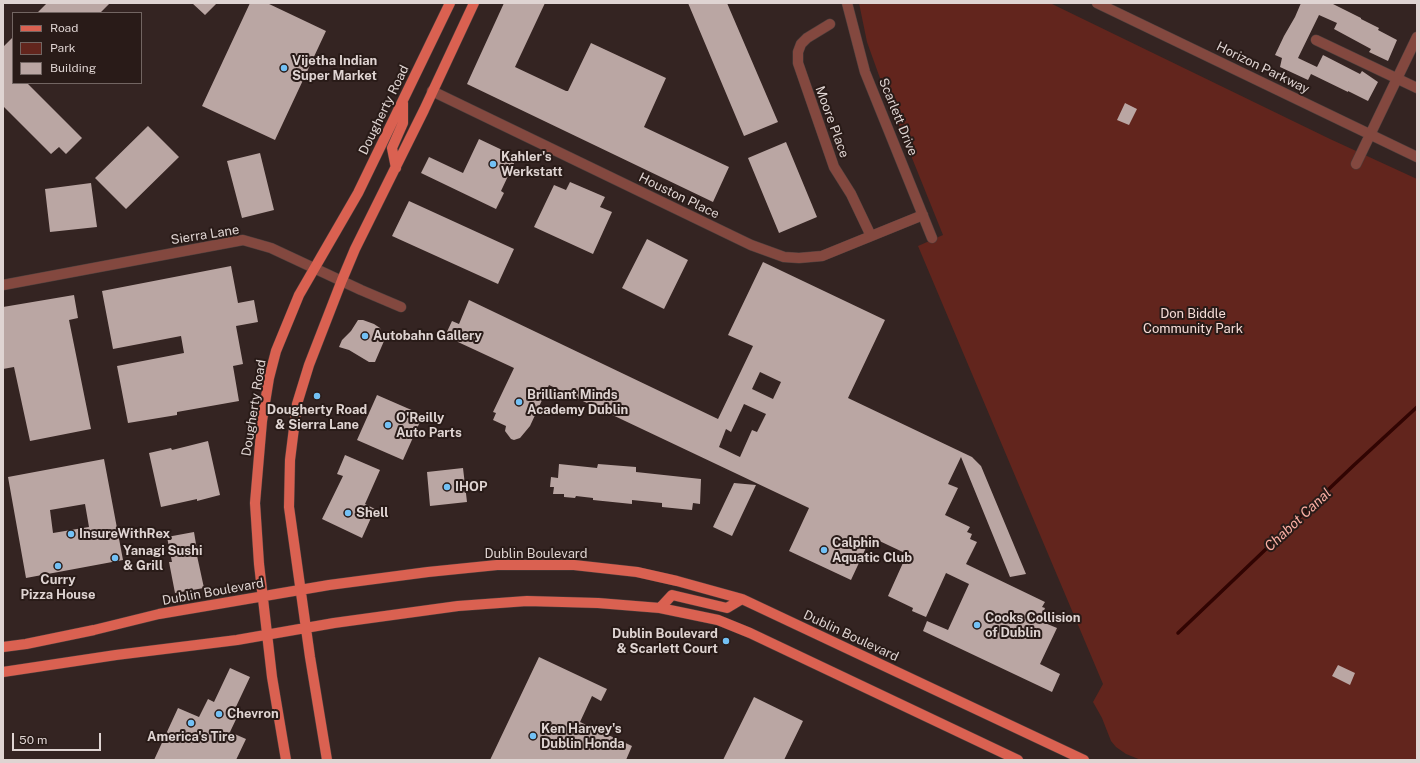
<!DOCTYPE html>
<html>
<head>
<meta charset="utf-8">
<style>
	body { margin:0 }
	#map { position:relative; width:1420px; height:763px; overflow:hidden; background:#342422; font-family:"Public Sans",sans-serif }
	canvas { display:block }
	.frame { position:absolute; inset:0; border:4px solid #dfd4d2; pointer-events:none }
	.legend { position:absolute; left:12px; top:12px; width:130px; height:72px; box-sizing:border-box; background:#291b18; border:1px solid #726562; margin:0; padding:5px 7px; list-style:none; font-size:12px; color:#dfd4d2 }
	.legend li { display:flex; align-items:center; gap:8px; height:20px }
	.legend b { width:20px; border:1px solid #726562 }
	.scale { position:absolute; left:12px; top:733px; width:89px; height:18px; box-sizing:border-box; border:2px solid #dfd4d2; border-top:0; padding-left:5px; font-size:12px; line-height:14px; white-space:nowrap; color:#dfd4d2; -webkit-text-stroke:3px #291b18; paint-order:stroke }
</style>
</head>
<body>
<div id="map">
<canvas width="1420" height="763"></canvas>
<div class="frame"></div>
<ul class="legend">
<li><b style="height:5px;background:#da6151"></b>Road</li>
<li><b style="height:11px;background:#62251d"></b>Park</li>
<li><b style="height:11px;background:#baa6a3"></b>Building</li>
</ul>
<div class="scale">50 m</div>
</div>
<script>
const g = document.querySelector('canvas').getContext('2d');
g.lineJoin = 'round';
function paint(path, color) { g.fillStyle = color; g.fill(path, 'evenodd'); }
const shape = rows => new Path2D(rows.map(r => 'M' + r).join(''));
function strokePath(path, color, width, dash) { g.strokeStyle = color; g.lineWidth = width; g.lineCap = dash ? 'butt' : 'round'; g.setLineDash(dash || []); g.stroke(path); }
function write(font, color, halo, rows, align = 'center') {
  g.font = font + ' "Public Sans",sans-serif'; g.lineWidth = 4; g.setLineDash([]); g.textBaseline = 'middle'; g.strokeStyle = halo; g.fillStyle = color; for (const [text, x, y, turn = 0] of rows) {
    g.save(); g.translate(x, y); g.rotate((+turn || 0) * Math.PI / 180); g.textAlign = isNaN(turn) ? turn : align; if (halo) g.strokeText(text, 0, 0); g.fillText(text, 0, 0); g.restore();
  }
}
paint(shape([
	[859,3,1050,3,1330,139,1417,179,1417,760,1141,760,1126,754,1116,747,1111,741,1102,718,1093,702,1103,684,918,246,943,235,881,81,867,42]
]), '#62251d');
strokePath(shape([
	[1178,633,1353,466,1417,407]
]), '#310402', 3.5);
paint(shape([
	[47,3,110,3,100,13,37,13],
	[192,3,217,3,205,15],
	[250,3,267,3,326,31,275,140,202,106],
	[504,3,545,3,515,67,566,91,568,91,591,43,666,78,644,127,729,167,713,202,467,84],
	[688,3,727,3,778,122,744,136],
	[1301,3,1331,3,1361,18,1361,19,1379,28,1378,30,1397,40,1388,61,1369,52,1371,49,1334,29,1337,23,1319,15,1298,58,1317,67,1323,55,1360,74,1362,71,1378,82,1368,101,1348,91,1348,92,1311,74,1308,80,1280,67,1282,58,1275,55,1284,36,1295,17],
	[13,37,13,83,27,83,82,138,66,154,59,147,51,154,3,106,3,47],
	[1125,103,1137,109,1129,125,1117,120],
	[148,126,179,157,126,209,95,178],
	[479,139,517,157,501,191,504,193,496,209,421,173,429,157,463,173],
	[786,142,817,217,779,233,748,158],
	[260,153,274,210,242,218,227,161],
	[570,182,605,197,600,207,612,212,593,254,534,227,554,185,566,190],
	[91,183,97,227,50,232,45,189],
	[409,201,514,249,498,284,392,236],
	[647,239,688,260,664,309,622,288],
	[763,262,885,320,848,398,972,457,981,466,1026,574,1010,577,961,457,948,484,958,488,945,515,970,527,967,532,972,534,970,539,977,542,966,564,1045,602,1042,607,1045,608,1040,621,1057,628,1040,664,1060,674,1052,692,923,631,927,621,948,630,969,584,946,573,926,617,912,611,913,608,888,596,907,554,871,537,851,580,789,551,809,508,549,385,530,426,520,438,514,440,511,439,505,431,506,426,493,420,496,413,493,412,514,368,445,336,452,321,459,324,469,300,718,419,753,346,728,335],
	[760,372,781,382,773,399,752,389],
	[744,404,766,414,757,432,752,430,740,457,719,447,726,429,731,432],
	[231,266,238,303,254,300,258,322,236,326,243,364,233,366,239,401,177,412,177,415,128,423,117,366,184,353,181,336,113,349,102,291],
	[74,295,78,318,69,320,91,429,30,441,14,367,3,369,3,307],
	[358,320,363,320,374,324,380,328,384,341,375,362,369,362,349,350,339,347,342,340,351,331],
	[377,395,423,415,403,460,357,440],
	[208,441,220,495,197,501,197,499,161,507,149,453,171,448,172,450],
	[345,455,380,470,365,504,375,509,362,538,322,519,343,476,337,474],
	[104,459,123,560,26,578,8,477],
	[85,504,89,527,53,533,50,510],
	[559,464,597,468,598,464,636,467,636,472,701,479,700,504,693,503,692,510,662,507,662,503,632,500,632,504,593,500,593,498,576,496,575,498,564,497,564,494,553,494,554,487,550,487,551,477,558,478],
	[463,468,467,502,430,506,427,472],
	[734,483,756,485,732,536,713,527],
	[194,532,197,550,196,551,204,588,175,593,169,562,172,562,167,537],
	[539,657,607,689,601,701,592,696,580,722,632,746,626,760,490,760],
	[1338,665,1355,673,1350,685,1332,676],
	[230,668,250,677,234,711,239,713,230,732,246,739,236,760,154,760,178,708,199,717,208,699,214,702],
	[754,697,803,721,784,760,723,760]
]), '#baa6a3');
const minor = shape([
	[847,3,865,72,932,238],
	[1097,3,1417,157],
	[830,24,807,38,801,44,798,52,798,63,834,167,851,194,871,236],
	[1316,40,1417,88],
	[432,91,751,245,784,257,799,258,822,256,923,215],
	[1356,164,1417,37],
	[3,285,243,240,271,248,361,290,401,307]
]);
const major = shape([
	[396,168,392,148,403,123,403,103],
	[660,608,672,595,727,608,742,599],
	[3,647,26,644,94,630,159,614,329,585,428,572,497,565,574,565,637,572,677,581,742,599,1084,760],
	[3,672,116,655,237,640,334,623,458,606,527,601,598,603,660,608,718,620,750,633,1018,760],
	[286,760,272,677,259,564,255,503,262,421,269,378,276,351,299,295,358,193,450,3],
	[327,760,310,657,289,507,290,460,297,404,309,365,342,280,355,249,424,110,474,3]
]);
strokePath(minor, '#4f403e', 11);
strokePath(major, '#4f403e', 11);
strokePath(minor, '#83483f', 10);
strokePath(major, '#da6151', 10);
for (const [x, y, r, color] of [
	[284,68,4,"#73c1f5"],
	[493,164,4,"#73c1f5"],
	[365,336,4,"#73c1f5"],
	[317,396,4,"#73c1f5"],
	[519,402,4,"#73c1f5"],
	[388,425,4,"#73c1f5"],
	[447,487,4,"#73c1f5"],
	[348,513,4,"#73c1f5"],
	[71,534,4,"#73c1f5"],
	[824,550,4,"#73c1f5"],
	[115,558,4,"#73c1f5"],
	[58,566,4,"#73c1f5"],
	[977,625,4,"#73c1f5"],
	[726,641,4,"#73c1f5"],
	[219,714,4,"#73c1f5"],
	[191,723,4,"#73c1f5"],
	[533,736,4,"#73c1f5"]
]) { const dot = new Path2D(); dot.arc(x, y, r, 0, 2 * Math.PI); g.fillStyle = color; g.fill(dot); strokePath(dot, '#291b18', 1.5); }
write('bold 13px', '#dfd4d2', '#291b18', [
	["Vijetha Indian",292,61],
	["Super Market",292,76],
	["Kahler's",501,157],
	["Werkstatt",501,172],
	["Autobahn Gallery",373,336],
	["Brilliant Minds",527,395],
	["Academy Dublin",527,410],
	["Dougherty Road",317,410,"center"],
	["& Sierra Lane",317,425,"center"],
	["O'Reilly",396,418],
	["Auto Parts",396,433],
	["IHOP",455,487],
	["Shell",356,513],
	["InsureWithRex",79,534],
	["Calphin",832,543],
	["Aquatic Club",832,558],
	["Yanagi Sushi",123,551],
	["& Grill",123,566],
	["Curry",58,580,"center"],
	["Pizza House",58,595,"center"],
	["Cooks Collision",985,618],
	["of Dublin",985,633],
	["Dublin Boulevard",718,634,"right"],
	["& Scarlett Court",718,649,"right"],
	["Chevron",227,714],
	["Ken Harvey's",541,729],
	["Dublin Honda",541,744],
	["America's Tire",191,737,"center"]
], 'left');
write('13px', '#dfd4d2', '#291b18', [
	["Horizon Parkway",1263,68,26],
	["Dougherty Road",384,110,-64],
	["Scarlett Drive",898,117,68],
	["Moore Place",832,122,70],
	["Houston Place",679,196,26],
	["Sierra Lane",205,235,-9],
	["Dougherty Road",254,408,-81],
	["Dublin Boulevard",536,554],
	["Dublin Boulevard",213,592,-10],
	["Dublin Boulevard",851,636,25]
]);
write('13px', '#f6dcd7', '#291b18', [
	["Don Biddle",1193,314],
	["Community Park",1193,329]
]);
write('italic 14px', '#fcb0a4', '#291b18', [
	["Chabot Canal",1298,520,-43]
]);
</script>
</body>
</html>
